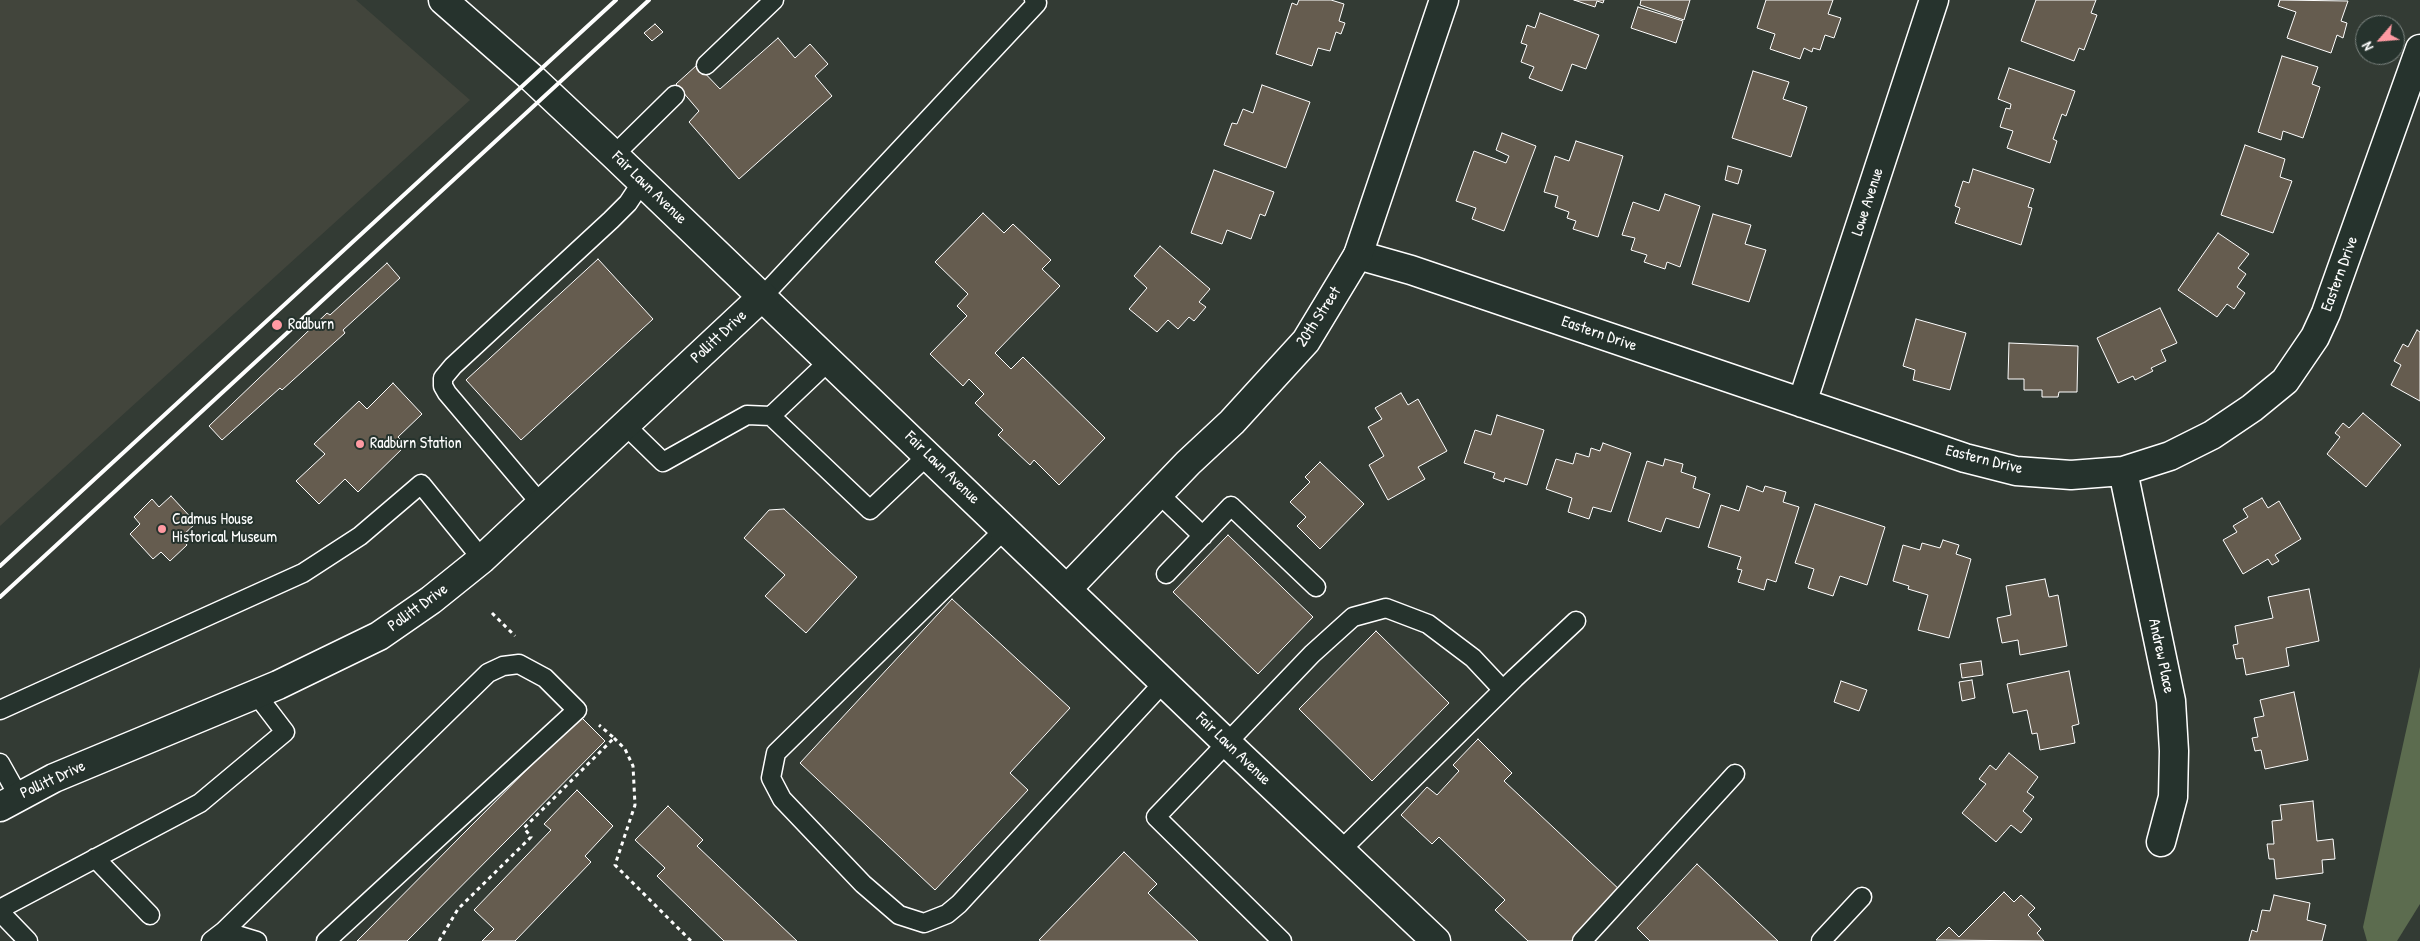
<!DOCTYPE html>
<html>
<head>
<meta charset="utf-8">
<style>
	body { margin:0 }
	#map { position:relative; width:2420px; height:941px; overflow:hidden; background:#333b34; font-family:"Patrick Hand",sans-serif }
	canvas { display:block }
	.north { position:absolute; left:2355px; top:15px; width:50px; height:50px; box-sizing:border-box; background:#26332d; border:1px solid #7d8581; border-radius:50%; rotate:243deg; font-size:14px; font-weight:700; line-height:20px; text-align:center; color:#fff }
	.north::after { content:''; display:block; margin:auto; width:18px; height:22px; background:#ff9aa2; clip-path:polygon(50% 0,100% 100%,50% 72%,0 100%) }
</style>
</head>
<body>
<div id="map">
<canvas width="2420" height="941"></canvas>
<div class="north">N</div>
</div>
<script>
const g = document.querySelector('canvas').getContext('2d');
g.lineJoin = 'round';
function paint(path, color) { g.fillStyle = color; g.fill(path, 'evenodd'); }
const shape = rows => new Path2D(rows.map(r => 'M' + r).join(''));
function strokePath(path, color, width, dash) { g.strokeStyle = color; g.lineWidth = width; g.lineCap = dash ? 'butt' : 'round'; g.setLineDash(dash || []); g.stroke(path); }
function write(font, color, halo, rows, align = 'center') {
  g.font = font + ' "Patrick Hand",sans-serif'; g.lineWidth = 4; g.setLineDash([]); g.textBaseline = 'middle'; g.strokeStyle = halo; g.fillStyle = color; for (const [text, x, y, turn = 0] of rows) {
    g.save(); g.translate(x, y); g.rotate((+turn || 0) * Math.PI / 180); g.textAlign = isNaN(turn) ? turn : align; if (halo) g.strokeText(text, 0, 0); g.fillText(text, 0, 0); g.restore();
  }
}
paint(shape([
	[0,0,356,0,470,100,0,526]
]), '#42453c');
paint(shape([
	[2420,667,2420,904,2397,941,2367,941,2363,927]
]), '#5c6c4f');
const building = shape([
	[1299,0,1331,0,1344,4,1339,21,1345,23,1341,34,1336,32,1330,51,1318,48,1312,66,1276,54,1292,3,1297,5,1299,0],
	[1574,0,1604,0,1603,3,1597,1,1595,7,1574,0],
	[1641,0,1690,0,1684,20,1640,5,1641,0],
	[1766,0,1833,0,1828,14,1841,18,1834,38,1825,35,1820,50,1813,48,1812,52,1804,48,1800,59,1770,49,1775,34,1757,28,1766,0],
	[2036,0,2096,0,2091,13,2097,15,2084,50,2079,48,2074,61,2021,41,2036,0],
	[2280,0,2348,1,2341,21,2347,23,2343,38,2337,35,2331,53,2287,38,2296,12,2278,6,2280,0],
	[1638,7,1683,21,1676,43,1631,28,1638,7],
	[1540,13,1599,35,1586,69,1572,64,1562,91,1529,78,1534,67,1521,62,1527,45,1521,43,1527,25,1535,28,1540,13],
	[655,24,663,32,652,41,644,33,655,24],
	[778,38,795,58,810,44,828,64,815,76,832,96,739,179,689,122,699,111,676,84,697,65,720,89,778,38],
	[2282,56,2318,67,2312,84,2320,87,2303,138,2283,131,2281,140,2258,132,2282,56],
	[2009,68,2075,91,2066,116,2062,114,2053,139,2057,141,2050,163,2007,148,2013,131,2000,127,2006,108,2010,109,2011,104,1998,99,2009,68],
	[1753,71,1789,82,1783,99,1807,107,1791,157,1732,138,1753,71],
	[1262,85,1310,102,1286,168,1224,145,1232,123,1237,124,1243,109,1253,113,1262,85],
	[1502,133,1536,146,1504,231,1472,219,1476,208,1456,201,1474,151,1506,163,1509,156,1496,150,1502,133],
	[1576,141,1623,156,1598,237,1573,229,1576,221,1567,218,1569,212,1555,207,1558,196,1544,192,1555,156,1569,161,1576,141],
	[2245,145,2285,159,2280,177,2292,181,2273,233,2221,215,2245,145],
	[1728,166,1742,170,1738,184,1725,180,1728,166],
	[1973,169,2034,189,2028,207,2032,208,2021,245,1955,223,1960,208,1955,206,1963,181,1969,183,1973,169],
	[1214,170,1274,192,1265,216,1260,214,1251,239,1227,230,1222,244,1191,233,1214,170],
	[1665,194,1700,206,1680,267,1667,262,1665,269,1644,262,1647,255,1631,250,1635,238,1622,235,1633,202,1659,211,1665,194],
	[983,213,1004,233,1013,224,1051,260,1042,269,1060,286,995,353,1011,369,1023,357,1105,438,1059,485,1034,460,1030,465,998,435,1003,430,975,403,984,394,969,379,963,386,930,354,967,316,957,306,968,294,935,262,983,213],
	[1713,214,1751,225,1745,244,1766,250,1749,302,1692,284,1713,214],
	[2218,233,2249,254,2238,268,2246,274,2237,287,2245,293,2234,309,2227,304,2217,317,2178,290,2218,233],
	[1160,246,1210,289,1199,302,1206,307,1194,321,1189,317,1178,329,1168,320,1157,332,1129,309,1147,288,1134,276,1160,246],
	[598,259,653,319,521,440,466,380,598,259],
	[387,263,400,278,343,330,345,333,282,390,280,388,222,440,209,426,327,313,330,315,387,263],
	[2160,308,2177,343,2161,350,2166,361,2151,368,2153,371,2135,380,2133,376,2118,383,2097,338,2160,308],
	[1916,319,1966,333,1950,390,1913,380,1915,370,1903,366,1916,319],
	[2417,330,2420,332,2420,401,2391,385,2401,365,2394,361,2403,344,2408,347,2417,330],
	[2009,343,2078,346,2077,392,2059,392,2058,397,2042,397,2042,390,2024,390,2024,379,2008,379,2009,343],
	[393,383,422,414,398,437,406,445,358,492,345,479,319,504,296,481,325,454,314,444,359,401,367,409,393,383],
	[1401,393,1408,405,1418,399,1447,451,1418,467,1425,479,1388,500,1369,465,1384,456,1368,427,1382,419,1375,408,1401,393],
	[2363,413,2401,445,2366,487,2327,454,2340,437,2335,433,2343,423,2349,428,2363,413],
	[1497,415,1544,430,1527,485,1505,478,1504,482,1493,478,1495,473,1464,463,1475,430,1491,435,1497,415],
	[1603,443,1631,453,1611,512,1593,507,1589,519,1568,512,1572,498,1546,489,1556,459,1573,464,1576,453,1589,457,1591,448,1600,451,1603,443],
	[1665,459,1683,464,1681,472,1696,477,1693,488,1710,494,1699,528,1666,518,1661,532,1628,521,1647,461,1663,466,1665,459],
	[1320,462,1364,504,1320,549,1297,526,1306,517,1290,502,1310,482,1305,477,1320,462],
	[1747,486,1763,492,1765,486,1786,492,1783,502,1799,507,1776,582,1767,579,1764,590,1738,582,1742,570,1737,569,1741,557,1708,547,1721,505,1739,511,1747,486],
	[171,496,196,523,181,537,187,545,170,561,161,552,153,559,130,534,140,524,134,517,152,499,159,507,171,496],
	[2262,498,2268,508,2279,501,2301,539,2275,555,2279,561,2272,565,2268,559,2243,574,2223,540,2237,532,2233,526,2248,517,2243,509,2262,498],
	[1815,504,1885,527,1867,585,1840,576,1833,596,1808,588,1814,569,1795,563,1815,504],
	[784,509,857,577,806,633,765,596,785,575,744,538,769,510,784,509],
	[1228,535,1313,617,1258,674,1173,592,1228,535],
	[1943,540,1959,545,1956,554,1971,559,1949,638,1918,630,1928,595,1908,589,1909,586,1893,581,1903,545,1920,550,1922,543,1940,548,1943,540],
	[2045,579,2049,597,2058,595,2067,646,2020,655,2018,640,2002,643,1997,618,2011,615,2006,586,2045,579],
	[2309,589,2319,641,2286,648,2289,666,2246,675,2243,658,2236,659,2233,645,2238,644,2235,626,2273,618,2268,597,2309,589],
	[952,599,1070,708,1010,773,1028,790,935,890,800,763,952,599],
	[1376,631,1449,703,1372,781,1299,709,1376,631],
	[1981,661,1983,675,1962,678,1960,664,1981,661],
	[2069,671,2079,724,2072,726,2075,743,2040,750,2037,733,2032,734,2027,710,2013,713,2007,684,2069,671],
	[1972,680,1975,698,1962,701,1959,682,1972,680],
	[1841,681,1867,690,1859,711,1834,702,1841,681],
	[2294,692,2308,760,2265,769,2261,750,2255,751,2252,738,2258,737,2254,718,2264,716,2260,700,2294,692],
	[580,716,605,741,407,941,357,941,580,716],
	[1478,739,1512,773,1504,781,1622,892,1575,941,1528,941,1495,910,1505,900,1439,837,1432,844,1401,815,1427,787,1437,795,1459,771,1453,765,1478,739],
	[2009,753,2038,777,2027,792,2034,797,2023,811,2032,819,2021,833,2011,825,1996,842,1962,813,1986,784,1979,779,1990,765,1996,770,2009,753],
	[577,790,613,826,585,856,591,862,515,941,482,941,494,929,474,910,551,830,544,824,577,790],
	[2313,801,2317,841,2333,839,2335,859,2322,860,2323,873,2276,879,2274,859,2269,859,2267,844,2274,844,2272,821,2282,820,2280,805,2313,801],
	[668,806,703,840,697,846,797,941,724,941,657,876,665,868,635,840,668,806],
	[1124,852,1157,884,1148,893,1198,941,1041,941,1039,940,1124,852],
	[1697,864,1778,941,1650,941,1637,928,1697,864],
	[2004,892,2014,902,2021,895,2035,908,2028,915,2041,929,2037,933,2044,941,1936,940,1949,927,1959,937,2004,892],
	[2274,895,2310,903,2307,920,2326,925,2322,941,2249,941,2252,930,2257,932,2262,910,2270,911,2274,895]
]);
paint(building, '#655c4f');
strokePath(building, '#fff', 1);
const service = shape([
	[706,65,774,0],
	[614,155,675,95],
	[763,296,1037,3,1034,0],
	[771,416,870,510,928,455],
	[625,425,663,462,747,415,771,416,830,360],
	[1159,494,1203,536],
	[541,504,447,393,443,386,443,378,453,366,611,220,628,203,642,182],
	[1005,529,776,753,771,778,782,799,863,884,899,915,924,923,947,914,959,904,1163,683],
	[1166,574,1231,506,1316,587],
	[0,710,303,573,360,536,421,484,482,559],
	[0,763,19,797],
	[1340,851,1515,678,1576,621],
	[95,858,150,915],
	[0,909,200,803,285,732,256,694],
	[0,912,28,941],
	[224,931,257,941],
	[211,941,224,931,488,673,503,666,519,664,545,678,577,710,326,941],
	[1282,941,1156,817,1312,654,1353,617,1386,608,1428,624,1473,658,1503,690],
	[1582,941,1735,774],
	[1821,941,1862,897]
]);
const minor = shape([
	[1358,255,1411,270,1965,458,2016,471,2071,475,2123,471,2170,456,2212,435,2252,408,2285,381,2315,337,2326,313,2420,49],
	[1802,403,1934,0],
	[2123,471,2171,701,2174,751,2173,797,2161,842],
	[0,807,54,778,278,685,379,636,431,600,482,559,763,296]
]);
const tertiary = shape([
	[1067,589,1188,463,1232,422,1306,341,1358,255,1444,0]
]);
const secondary = shape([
	[443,0,532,78,614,155,1228,744,1436,941]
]);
strokePath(service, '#fff', 21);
strokePath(minor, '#fff', 31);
strokePath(tertiary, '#fff', 31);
strokePath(secondary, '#fff', 31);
strokePath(shape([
	[492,613,515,636],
	[614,738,625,749,633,766,635,805,615,865,691,941],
	[439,941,458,909,531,837,524,828,614,738,599,725]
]), '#fff', 3, [4, 4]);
strokePath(service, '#26332d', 18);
strokePath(minor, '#26332d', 28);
strokePath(tertiary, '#26332d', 28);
strokePath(secondary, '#26332d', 28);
strokePath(shape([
	[0,566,616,0],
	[0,597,649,0]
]), '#fff', 4);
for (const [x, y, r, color] of [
	[277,325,6,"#ff9aa2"],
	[360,444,5,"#ff9aa2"],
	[162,529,5,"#ff9aa2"]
]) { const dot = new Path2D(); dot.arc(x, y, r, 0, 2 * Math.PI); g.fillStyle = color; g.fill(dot); strokePath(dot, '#26332d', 2); }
write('16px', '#fff', '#26332d', [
	["Fair Lawn Avenue",649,188,44],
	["Lowe Avenue",1868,202,-72],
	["Eastern Drive",2340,274,-70],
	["20th Street",1319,317,-57],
	["Eastern Drive",1599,334,19],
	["Pollitt Drive",719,337,-43],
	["Eastern Drive",1984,460,14],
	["Fair Lawn Avenue",942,468,44],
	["Pollitt Drive",418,608,-36],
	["Andrew Place",2161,656,78],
	["Fair Lawn Avenue",1233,749,44],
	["Pollitt Drive",53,780,-25]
]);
write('16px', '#fff', '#26332d', [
	["Radburn",288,325],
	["Radburn Station",370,444],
	["Cadmus House",172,520],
	["Historical Museum",172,538]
], 'left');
</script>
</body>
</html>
